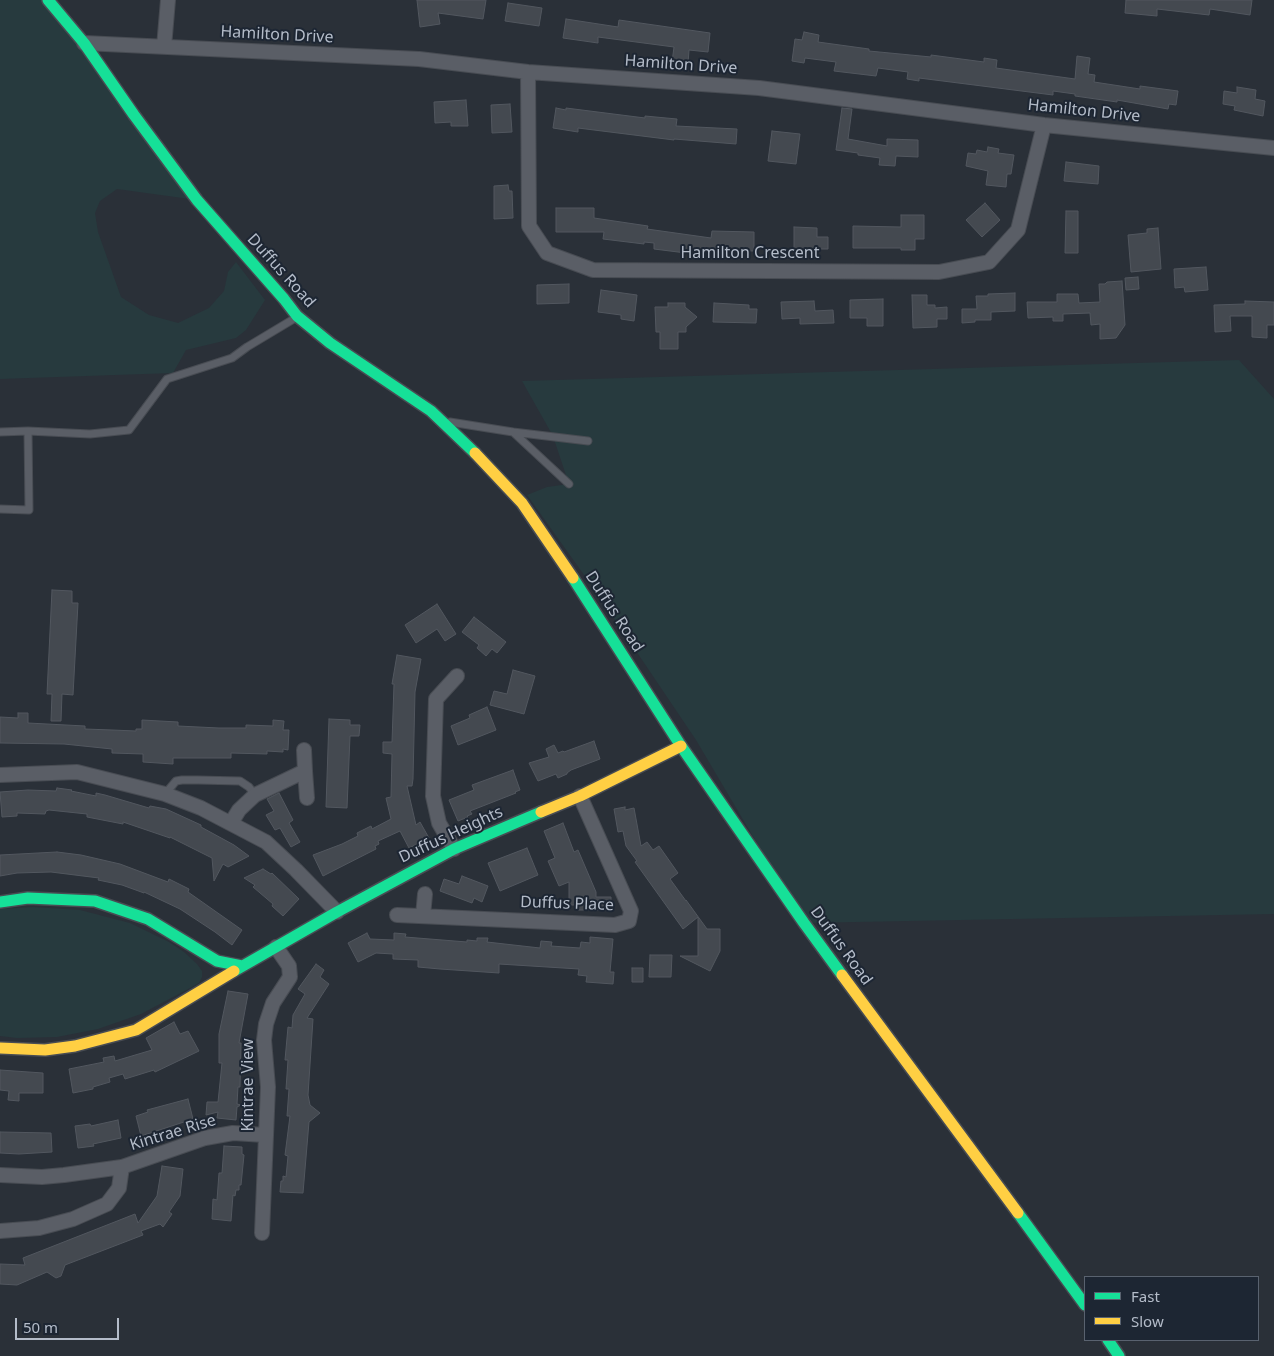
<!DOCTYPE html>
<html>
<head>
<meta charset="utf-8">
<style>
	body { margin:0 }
	#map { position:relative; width:1274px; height:1356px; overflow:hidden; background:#2a3038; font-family:"Noto Sans",sans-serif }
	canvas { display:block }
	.legend { position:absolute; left:1084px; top:1276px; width:175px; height:65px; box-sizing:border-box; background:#1d2633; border:1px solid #59626f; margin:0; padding:6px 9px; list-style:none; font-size:15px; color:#b4bcc9 }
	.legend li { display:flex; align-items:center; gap:10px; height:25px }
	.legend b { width:25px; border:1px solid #59626f }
	.scale { position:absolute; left:15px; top:1318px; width:104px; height:22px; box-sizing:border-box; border:2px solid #b4bcc9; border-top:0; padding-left:6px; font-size:15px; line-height:18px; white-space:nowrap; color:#b4bcc9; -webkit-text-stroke:4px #1d2633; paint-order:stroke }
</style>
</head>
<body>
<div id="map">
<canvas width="1274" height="1356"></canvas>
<ul class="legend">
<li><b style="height:6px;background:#16e098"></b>Fast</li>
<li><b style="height:6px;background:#ffcf43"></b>Slow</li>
</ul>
<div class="scale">50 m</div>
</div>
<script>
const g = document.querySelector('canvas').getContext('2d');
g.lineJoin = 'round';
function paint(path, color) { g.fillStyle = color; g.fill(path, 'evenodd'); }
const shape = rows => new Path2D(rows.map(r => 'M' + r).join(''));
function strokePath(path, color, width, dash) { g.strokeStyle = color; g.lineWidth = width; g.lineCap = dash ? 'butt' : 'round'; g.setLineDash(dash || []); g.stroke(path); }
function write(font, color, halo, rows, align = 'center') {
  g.font = font + ' "Noto Sans",sans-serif'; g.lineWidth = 4; g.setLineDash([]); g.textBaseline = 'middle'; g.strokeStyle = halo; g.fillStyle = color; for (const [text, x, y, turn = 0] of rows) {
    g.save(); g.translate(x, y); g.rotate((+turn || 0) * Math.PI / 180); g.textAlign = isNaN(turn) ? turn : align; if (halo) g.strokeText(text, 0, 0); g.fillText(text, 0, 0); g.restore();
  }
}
paint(shape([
	[0,0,48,0,197,200,117,189,100,201,95,213,98,232,121,297,149,315,178,323,209,308,224,291,228,272,236,262,265,300,246,330,236,338,186,350,173,373,0,379],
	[1239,360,1274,399,1274,914,804,923,696,740,599,596,527,495,547,487,569,484,553,436,522,381],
	[33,907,80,910,130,923,169,942,184,952,197,964,202,971,202,977,199,983,192,987,141,1014,98,1029,57,1037,17,1038,0,1036,0,909]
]), '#273a3e');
const building = shape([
	[417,0,486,0,483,19,438,13,440,24,420,27,417,0],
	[1126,0,1252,0,1250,15,1210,9,1209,15,1157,9,1157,16,1125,13,1126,0],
	[508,3,542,8,539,26,505,21,508,3],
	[566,19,618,27,619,20,710,33,708,52,689,50,688,64,672,62,674,47,598,37,598,43,563,38,566,19],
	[804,32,819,35,818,42,869,49,869,51,931,57,931,55,984,62,984,58,997,60,996,68,1075,79,1077,56,1090,58,1088,74,1095,75,1094,82,1140,89,1140,86,1178,91,1176,105,1169,104,1168,109,1117,100,1117,102,1075,96,1075,94,1053,91,1053,95,919,78,919,81,907,79,908,72,878,68,876,76,834,71,836,62,805,58,804,63,792,61,795,39,802,40,804,32],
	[1237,87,1256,90,1255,99,1265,101,1263,116,1234,110,1235,106,1223,104,1224,91,1237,93,1237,87],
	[466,100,468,126,451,126,451,122,435,123,434,102,466,100],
	[510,104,512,132,492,133,491,105,510,104],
	[556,108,566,110,566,108,645,118,645,116,677,119,676,126,737,129,736,144,674,139,674,140,578,128,578,132,553,128,556,108],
	[842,108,852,109,848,139,887,146,887,139,918,140,918,157,896,156,895,166,879,165,880,158,858,155,858,153,836,150,842,108],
	[772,131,800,134,796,164,768,161,772,131],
	[988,147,999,149,998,153,1014,155,1011,174,1007,174,1006,187,986,185,988,171,966,166,968,153,976,154,977,150,987,152,988,147],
	[1066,162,1099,166,1098,184,1064,181,1066,162],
	[508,185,509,191,512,191,513,218,494,219,494,186,508,185],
	[985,203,1000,220,982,237,966,220,985,203],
	[556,208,594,208,594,218,648,226,647,229,711,238,712,231,754,232,754,251,695,250,694,254,654,249,654,243,644,242,644,244,603,239,604,232,556,232,556,208],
	[1066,211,1078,211,1078,253,1065,253,1066,211],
	[901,215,924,215,924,239,915,239,915,250,901,250,901,248,853,248,853,226,901,227,901,215],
	[794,227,817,228,817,237,828,237,828,249,817,249,817,251,794,251,794,227],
	[1158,228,1161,269,1131,272,1128,235,1147,233,1147,229,1158,228],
	[1206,267,1208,290,1185,292,1184,287,1175,288,1174,269,1206,267],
	[1138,277,1139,289,1126,290,1125,278,1138,277],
	[1122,281,1125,325,1116,338,1100,339,1100,324,1091,325,1090,313,1063,314,1063,321,1053,321,1053,317,1028,318,1027,302,1057,302,1057,294,1078,294,1079,303,1100,302,1099,284,1105,284,1107,282,1122,281],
	[569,284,569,303,537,304,537,285,569,284],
	[601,290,637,295,634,321,621,319,621,315,598,312,601,290],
	[1015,293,1015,311,991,312,991,320,975,320,975,322,962,323,962,309,977,309,976,296,988,296,988,294,1015,293],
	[912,295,927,295,927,305,935,305,935,308,947,307,947,319,937,319,937,327,913,328,912,295],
	[883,299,883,326,867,326,867,318,850,318,850,300,883,299],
	[814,301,815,311,833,310,834,323,800,324,800,318,782,319,781,302,814,301],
	[1245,301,1274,302,1274,325,1267,325,1267,338,1252,337,1252,316,1230,316,1231,331,1215,332,1214,305,1245,304,1245,301],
	[668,303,685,303,685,307,697,317,686,327,686,332,678,332,678,349,660,349,660,332,656,332,655,307,668,307,668,303],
	[714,303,749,305,749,309,757,309,756,323,713,322,714,303],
	[52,590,72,591,72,603,78,603,73,695,62,694,61,721,51,721,52,694,47,694,52,590],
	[437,604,456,634,445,641,437,629,416,643,405,625,437,604],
	[474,617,506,642,497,653,492,649,486,656,477,648,479,645,462,632,474,617],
	[397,655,421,659,415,692,413,779,412,786,407,786,416,825,420,822,429,838,409,848,400,831,378,841,379,844,375,846,376,849,323,876,313,855,342,844,358,836,357,833,371,826,372,829,391,819,386,798,391,797,392,754,383,753,383,742,392,742,394,684,392,684,397,655],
	[513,670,535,676,524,714,490,705,494,691,507,694,513,670],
	[487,707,496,730,458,745,451,726,470,718,469,715,487,707],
	[18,713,28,713,28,723,85,726,85,729,112,730,136,731,136,729,142,729,142,720,178,722,178,726,219,728,246,728,246,725,273,726,273,720,284,721,283,730,289,730,288,750,283,749,283,752,267,751,267,754,231,753,231,758,173,758,173,764,143,762,143,754,112,753,112,749,64,744,0,743,0,717,18,718,18,713],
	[329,719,350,720,350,725,360,725,359,736,350,736,347,808,326,807,329,719],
	[594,741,600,759,571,770,567,773,567,774,558,778,556,774,538,781,529,763,549,757,546,749,554,745,558,753,563,751,564,752,594,741],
	[513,770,520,790,515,792,516,793,470,811,472,814,467,816,468,817,458,821,449,800,474,790,472,785,513,770],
	[57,788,72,790,71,791,96,796,96,793,105,795,149,808,150,806,166,809,201,825,201,827,234,845,249,856,228,867,223,864,214,881,212,858,170,837,170,838,123,822,123,824,87,817,87,814,49,810,46,811,45,814,17,813,17,816,2,817,0,792,28,790,56,791,57,788],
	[279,793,293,820,289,823,300,842,291,847,280,828,275,830,266,815,274,811,267,799,279,793],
	[625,807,625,810,634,808,641,846,647,842,653,850,659,846,678,873,670,879,686,901,686,900,707,929,720,929,720,951,710,971,680,956,698,956,698,917,683,929,635,862,637,861,626,846,623,831,618,832,614,809,625,807],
	[563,823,574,852,578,850,596,892,596,897,611,897,611,910,578,910,578,905,569,905,569,882,559,886,548,861,555,858,544,831,563,823],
	[527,848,538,875,500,891,488,863,527,848],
	[57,852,81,855,120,864,168,882,169,879,189,889,188,892,242,930,232,945,215,932,180,909,144,892,144,893,122,885,98,880,99,878,51,872,17,873,0,876,0,855,57,852],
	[263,869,271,874,272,873,299,899,283,916,272,906,273,904,253,887,255,885,244,878,263,869],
	[462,876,488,886,482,902,474,898,472,903,440,891,444,879,459,884,462,876],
	[367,933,370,939,394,940,394,933,406,934,405,937,467,942,467,940,477,941,477,938,488,938,487,942,540,948,541,941,552,942,551,946,580,948,581,942,590,943,590,937,613,939,610,972,614,972,613,984,586,982,587,976,578,975,579,969,499,964,499,973,440,969,418,967,418,960,393,959,393,954,376,953,358,962,348,943,367,933],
	[650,955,672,955,671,977,649,977,650,955],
	[316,964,324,970,320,977,329,984,307,1018,313,1019,308,1095,310,1105,320,1113,309,1122,303,1193,280,1192,281,1181,283,1181,283,1176,286,1177,288,1156,285,1155,290,1116,287,1116,289,1089,286,1089,288,1060,285,1060,288,1027,292,1028,293,1015,305,994,298,989,316,964],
	[632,968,643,968,643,982,632,982,632,968],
	[228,991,248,994,239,1043,241,1043,240,1087,238,1087,237,1104,241,1105,237,1107,236,1120,217,1118,218,1112,206,1115,207,1102,218,1102,222,1063,219,1063,219,1034,228,991],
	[174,1022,180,1034,188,1031,199,1051,155,1072,154,1070,125,1079,123,1074,109,1078,110,1082,93,1087,93,1089,73,1093,69,1069,104,1062,103,1058,114,1056,115,1061,152,1050,146,1038,174,1022],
	[0,1070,43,1073,43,1093,19,1093,19,1101,8,1100,9,1091,0,1090,0,1070],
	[188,1099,193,1119,141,1136,136,1116,148,1112,147,1110,188,1099],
	[118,1120,121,1138,93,1144,94,1146,78,1148,75,1126,90,1124,91,1126,118,1120],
	[0,1132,51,1133,52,1152,19,1154,0,1153,0,1132],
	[224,1146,242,1147,242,1154,244,1155,241,1185,239,1185,239,1190,236,1190,235,1196,233,1195,231,1221,212,1219,213,1199,217,1200,219,1173,222,1173,224,1146],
	[162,1166,183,1169,180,1196,169,1212,172,1214,163,1227,160,1224,141,1231,143,1235,65,1265,61,1276,56,1278,47,1272,17,1285,0,1284,0,1264,25,1265,23,1258,135,1214,138,1223,157,1196,162,1166]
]);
paint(building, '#444950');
strokePath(building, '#52575f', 1);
const lane = shape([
	[450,422,513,432,588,441],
	[0,432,28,431],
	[513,432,569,484],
	[0,509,29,510,28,431,90,434,129,430,167,379,232,358,247,347,297,317],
	[165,794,176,781,182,780,198,780,240,781,249,787,255,795]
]);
const street = shape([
	[84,43,419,59,528,72,759,88,1044,125,1274,148],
	[164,47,168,0],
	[528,72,529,226,547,253,593,270,939,272,989,262,1018,230,1044,125],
	[304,750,305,771],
	[0,775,77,772,165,794,201,808,266,842,296,870,337,912],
	[231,823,239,810,255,795,305,771,307,798],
	[454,849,439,823,433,796,436,699,457,676],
	[397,915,615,925,629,921,631,911,580,796],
	[423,916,425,894],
	[0,1175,42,1177,64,1175,122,1167,205,1138,233,1133,265,1135],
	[0,1231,39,1228,73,1219,107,1204,119,1188,122,1167],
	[262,1233,268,1087,264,1040,266,1024,273,1003,290,977,289,966,276,947]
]);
const fast = shape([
	[48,0,84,43,134,115,197,200,284,299,297,316,330,343,431,411,475,453],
	[573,578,681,746,804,923,842,975],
	[0,902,28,898,95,901,148,919,217,961,242,966],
	[234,971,337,912,454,849,541,812],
	[1018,1213,1085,1305],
	[1108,1340,1119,1356]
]);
const slow = shape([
	[475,453,522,503,573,578],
	[541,812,580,796,681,746],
	[842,975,1018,1213],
	[0,1048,45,1050,75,1046,136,1030,234,971]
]);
strokePath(lane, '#484c53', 9);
strokePath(street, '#484c53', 16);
strokePath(fast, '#484c53', 14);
strokePath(slow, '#484c53', 14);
strokePath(lane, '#5a5e66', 7);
strokePath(street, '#5a5e66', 14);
strokePath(fast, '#16e098', 11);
strokePath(slow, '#ffcf43', 11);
write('16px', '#b4bcc9', '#1d2633', [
	["Hamilton Drive",277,35,3],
	["Hamilton Drive",681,65,4],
	["Hamilton Drive",1084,111,6],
	["Hamilton Crescent",750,253],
	["Duffus Road",281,271,48],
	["Duffus Road",614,612,57],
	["Duffus Heights",451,835,-25],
	["Duffus Place",567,904,2],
	["Duffus Road",841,946,54],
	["Kintrae View",248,1085,-90],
	["Kintrae Rise",173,1133,-17]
]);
</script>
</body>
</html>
